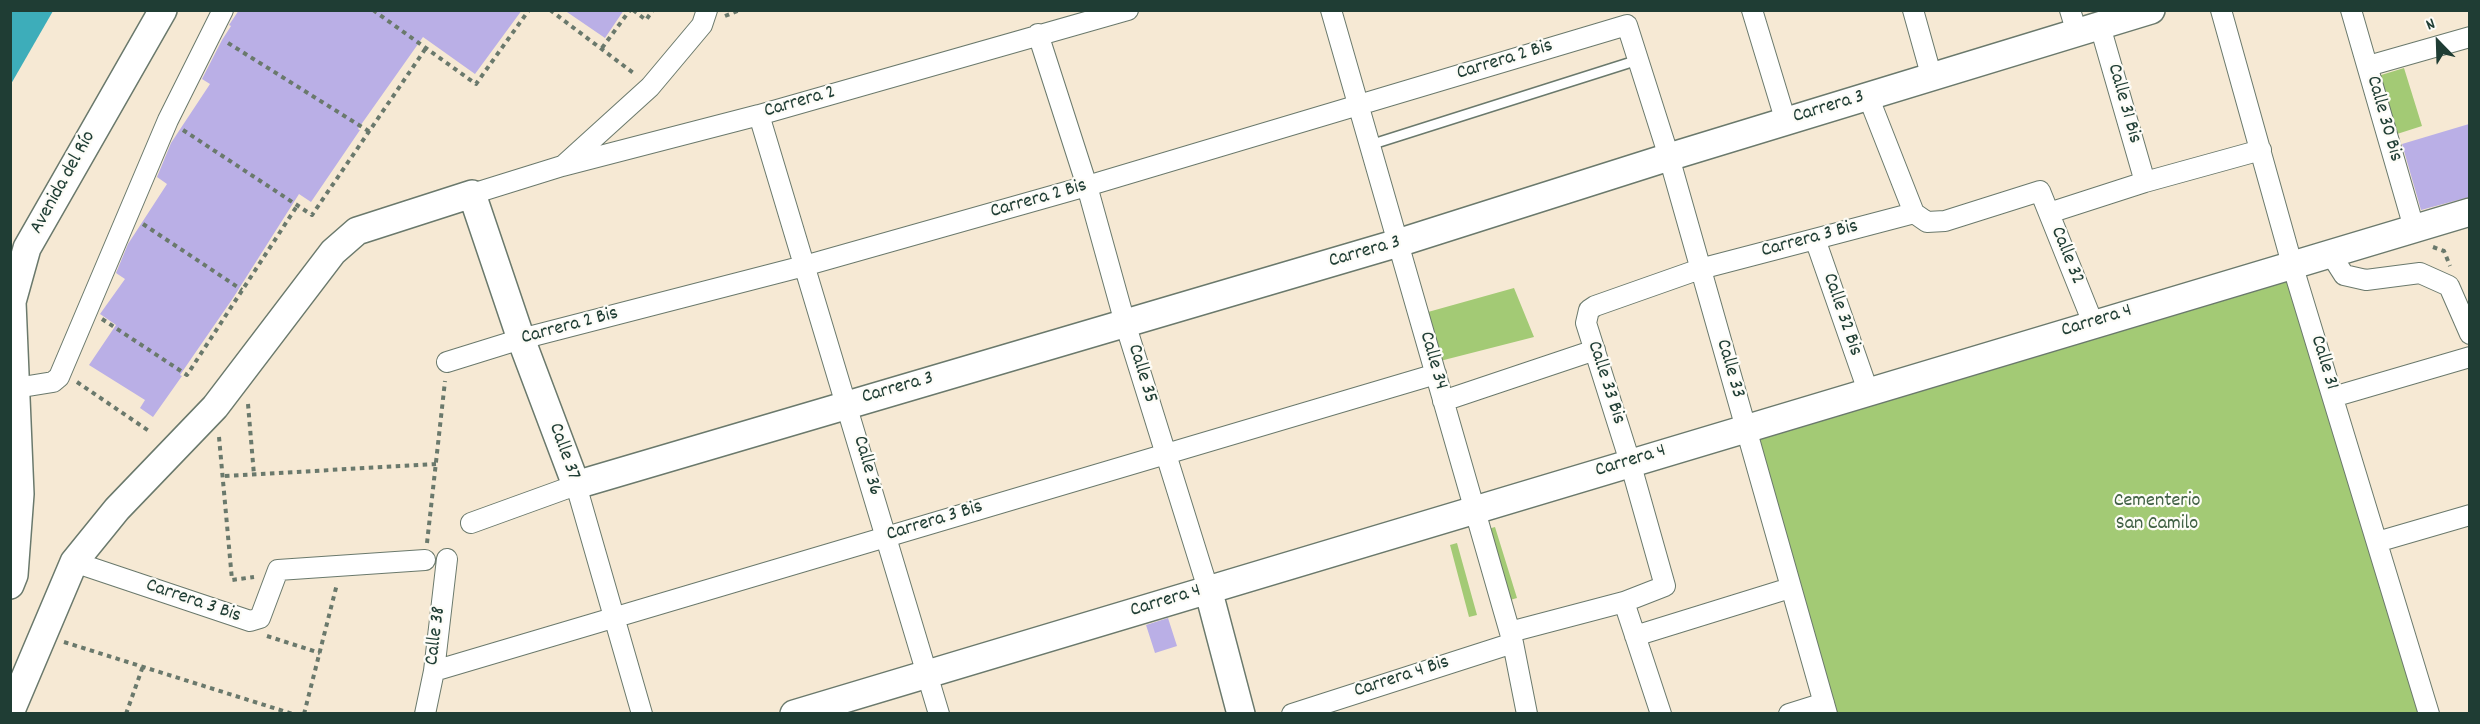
<!DOCTYPE html>
<html>
<head>
<meta charset="utf-8">
<style>
	body { margin:0 }
	#map { position:relative; width:2480px; height:724px; overflow:hidden; background:#f6e9d4; font-family:Dekko,sans-serif }
	canvas { display:block }
	.frame { position:absolute; inset:0; border:12px solid #1f3d34; pointer-events:none }
	.north { position:absolute; left:2408px; top:12px; width:60px; height:60px; -webkit-text-stroke:4px #fdfcf7; paint-order:stroke; rotate:337deg; font-size:16px; font-weight:700; line-height:24px; text-align:center; color:#1f3d34 }
	.north::after { content:''; display:block; margin:auto; width:21px; height:27px; background:#1f3d34; clip-path:polygon(50% 0,100% 100%,50% 72%,0 100%) }
</style>
</head>
<body>
<div id="map">
<canvas width="2480" height="724"></canvas>
<div class="frame"></div>
<div class="north">N</div>
</div>
<script>
const g = document.querySelector('canvas').getContext('2d');
g.lineJoin = 'round';
function paint(path, color) { g.fillStyle = color; g.fill(path, 'evenodd'); }
const shape = rows => new Path2D(rows.map(r => 'M' + r).join(''));
function strokePath(path, color, width, dash) { g.strokeStyle = color; g.lineWidth = width; g.lineCap = dash ? 'butt' : 'round'; g.setLineDash(dash || []); g.stroke(path); }
function write(font, color, halo, rows, align = 'center') {
  g.font = font + ' Dekko,sans-serif'; g.lineWidth = 4.5; g.setLineDash([]); g.textBaseline = 'middle'; g.strokeStyle = halo; g.fillStyle = color; for (const [text, x, y, turn = 0] of rows) {
    g.save(); g.translate(x, y); g.rotate((+turn || 0) * Math.PI / 180); g.textAlign = isNaN(turn) ? turn : align; if (halo) g.strokeText(text, 0, 0); g.fillText(text, 0, 0); g.restore();
  }
}
paint(shape([
	[2404,68,2422,126,2397,134,2378,76],
	[2292,264,2429,713,1827,713,1746,427],
	[1514,288,1534,337,1440,361,1428,312],
	[1495,527,1517,598,1510,600,1488,529],
	[1457,543,1477,615,1469,617,1450,545]
]), '#a3ca75');
paint(shape([
	[11,10,53,11,11,84,10,11]
]), '#3dadba');
paint(shape([
	[239,10,522,10,475,74,423,37,358,129,360,130,311,202,299,194,233,298,180,375,182,376,153,417,140,408,145,400,89,365,116,325,100,314,125,279,116,273,128,244,167,184,157,177,171,143,210,84,202,79,222,40,231,26,229,25],
	[564,10,624,10,605,38],
	[2469,124,2469,197,2421,210,2402,144],
	[1168,618,1177,646,1155,653,1146,625]
]), '#baafe6');
const lane = shape([
	[1370,145,1638,60]
]);
const street = shape([
	[1331,10,1513,643,1527,714],
	[1752,10,1786,122],
	[1913,10,1932,78],
	[2070,10,2077,33],
	[2221,10,2292,264,2429,714],
	[2351,10,2414,228],
	[2100,26,2145,182],
	[1038,34,1087,186,1125,323,1208,589],
	[2368,66,2470,37],
	[1868,96,1914,213],
	[759,115,939,714],
	[564,165,650,87,702,25,707,10],
	[472,194,562,166,759,115,1128,10],
	[2049,213,2145,182,2261,150],
	[1815,239,1868,391],
	[2330,253,2344,275,2366,280,2420,273,2449,286,2470,334],
	[447,362,521,339,804,266,1087,186,1627,25,1669,157,1827,714],
	[16,388,53,382,59,377,168,120,223,10],
	[2333,397,2470,357],
	[1443,401,1595,350],
	[471,523,576,485,642,714],
	[2377,542,2470,515],
	[74,562,250,621,260,618,278,570,425,560],
	[1624,602,1661,714],
	[1510,632,1624,602,1665,586,1630,462,1586,323,1589,310,1595,306,1700,269,1815,239,1914,213,1927,222,1945,221,2040,191,2093,323],
	[1635,636,1790,588],
	[434,671,1436,374],
	[425,714,434,671,447,559],
	[1292,714,1513,643],
	[1789,714,1824,703]
]);
const secondary = shape([
	[10,585,14,575,20,494,12,302,27,248,163,10],
	[1208,589,1241,714],
	[10,713,74,562,117,509,215,407,333,252,357,231,472,194,521,339,576,485,1398,243,1669,157,2151,10],
	[794,714,2470,212]
]);
strokePath(lane, '#6a796c', 12);
strokePath(street, '#6a796c', 22);
strokePath(secondary, '#6a796c', 30);
strokePath(shape([
	[373,10,476,84,529,10],
	[550,10,636,75],
	[633,10,646,20,653,10],
	[725,16,740,10],
	[228,43,370,132],
	[602,48,630,10],
	[183,130,312,215,426,48],
	[143,224,242,290],
	[2433,247,2444,251,2450,266],
	[102,319,187,375,297,206],
	[77,382,149,431],
	[248,404,254,475],
	[219,437,232,580,254,577],
	[225,476,436,464],
	[427,543,445,381],
	[267,636,320,653],
	[64,642,293,714],
	[126,714,143,666],
	[304,714,337,584]
]), '#6a796c', 4, [4.5, 4.5]);
strokePath(lane, '#fff', 9);
strokePath(street, '#fff', 20);
strokePath(secondary, '#fff', 27);
write('20px', '#1f3d34', '#fdfcf7', [
	["Carrera 2 Bis",1505,61,-17],
	["Carrera 2",800,103,-16],
	["Calle 31 Bis",2123,104,74],
	["Carrera 3",1829,108,-17],
	["Calle 30 Bis",2383,119,74],
	["Avenida del Río",64,183,-61],
	["Carrera 2 Bis",1039,200,-16],
	["Carrera 3 Bis",1810,240,-15],
	["Carrera 3",1365,253,-16],
	["Calle 32",2066,256,68],
	["Calle 32 Bis",1841,315,71],
	["Carrera 4",2097,322,-17],
	["Carrera 2 Bis",570,327,-15],
	["Calle 34",1432,361,74],
	["Calle 31",2323,363,73],
	["Calle 33",1729,369,74],
	["Calle 35",1141,374,73],
	["Calle 33 Bis",1605,383,72],
	["Carrera 3",898,389,-16],
	["Calle 37",563,452,70],
	["Carrera 4",1631,462,-17],
	["Calle 36",866,466,74],
	["Carrera 3 Bis",935,522,-17],
	["Carrera 3 Bis",193,602,19],
	["Carrera 4",1166,602,-17],
	["Calle 38",437,636,-83],
	["Carrera 4 Bis",1402,678,-18]
]);
write('20px', '#406044', '#fdfcf7', [
	["Cementerio",2157,502],
	["San Camilo",2157,525]
]);
</script>
</body>
</html>
